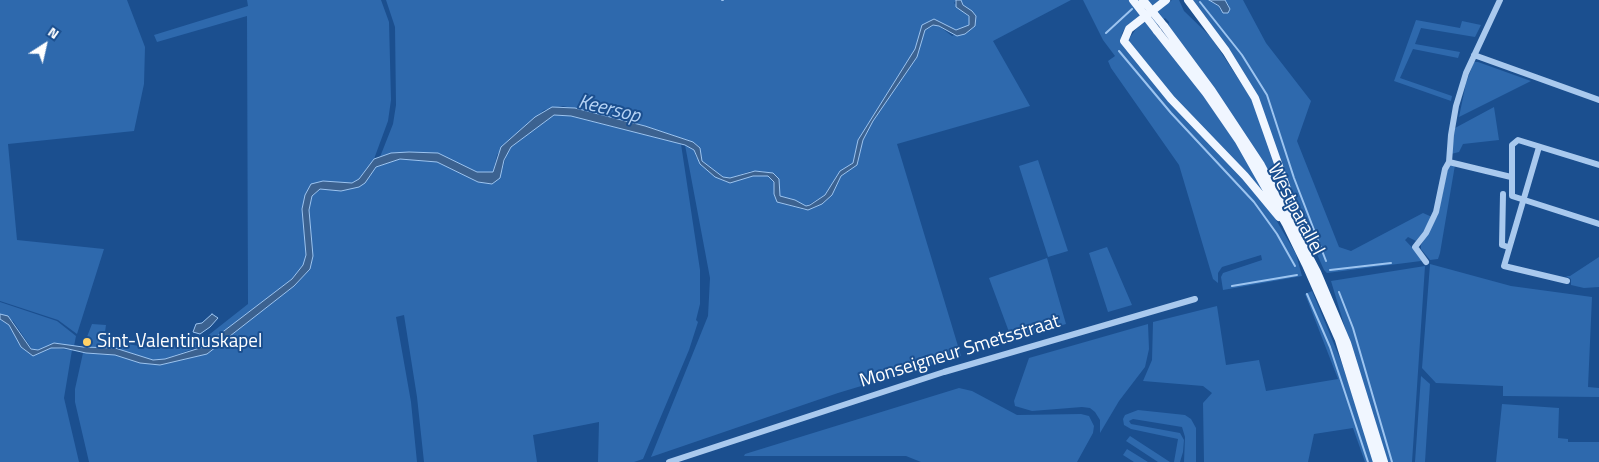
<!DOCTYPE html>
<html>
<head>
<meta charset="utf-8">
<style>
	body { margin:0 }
	#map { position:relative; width:1599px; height:462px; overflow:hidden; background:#1b4f8f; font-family:"Titillium Web",sans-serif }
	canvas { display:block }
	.north { position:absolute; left:20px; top:20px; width:50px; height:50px; -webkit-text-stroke:4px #1b4f8f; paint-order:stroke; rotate:35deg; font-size:14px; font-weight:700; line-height:20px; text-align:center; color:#fff }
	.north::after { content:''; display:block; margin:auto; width:18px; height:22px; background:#fff; clip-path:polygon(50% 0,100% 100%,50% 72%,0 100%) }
</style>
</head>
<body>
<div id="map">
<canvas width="1599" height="462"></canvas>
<div class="north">N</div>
</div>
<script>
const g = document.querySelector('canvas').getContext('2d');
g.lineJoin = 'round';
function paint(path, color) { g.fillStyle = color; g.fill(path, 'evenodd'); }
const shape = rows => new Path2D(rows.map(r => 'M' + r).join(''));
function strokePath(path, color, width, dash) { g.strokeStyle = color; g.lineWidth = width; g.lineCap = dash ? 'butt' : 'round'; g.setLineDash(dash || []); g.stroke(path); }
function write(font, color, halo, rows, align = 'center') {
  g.font = font + ' "Titillium Web",sans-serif'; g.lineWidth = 4; g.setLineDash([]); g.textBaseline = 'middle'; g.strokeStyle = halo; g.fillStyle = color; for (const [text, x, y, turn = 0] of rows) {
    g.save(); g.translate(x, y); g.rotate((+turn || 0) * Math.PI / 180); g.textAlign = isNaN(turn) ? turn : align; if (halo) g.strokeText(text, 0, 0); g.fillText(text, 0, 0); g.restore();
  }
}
paint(shape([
	[0,0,127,0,145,47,144,84,134,131,8,144,17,240,104,249,77,334,58,320,0,301],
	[247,0,381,0,389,22,391,100,388,121,374,159,359,179,352,183,323,181,302,209,306,255,303,265,292,279,209,343,165,359,153,360,115,348,83,347,92,324,106,325,104,339,153,349,201,341,248,304,247,16,157,42,154,35,248,6],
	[386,0,956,0,954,3,967,14,971,22,966,27,956,30,929,21,915,49,858,140,853,163,837,175,825,195,806,206,795,200,779,196,779,179,762,171,751,171,730,178,723,177,702,161,700,148,693,142,645,126,563,106,544,110,508,141,497,155,493,172,489,173,477,172,438,153,409,152,391,153,380,157,393,124,396,105,395,27],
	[961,0,1071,0,993,41,1030,106,897,144,961,356,838,393,651,457,708,316,710,278,685,145,694,150,696,157,726,182,753,176,768,176,774,183,774,195,777,202,805,210,832,195,841,176,857,165,863,140,873,121,917,57,925,30,934,25,939,26,952,36,975,26],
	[1083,0,1160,0,1126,27,1122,33,1121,40,1235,168,1275,218,1296,254,1302,276,1223,290,1221,277,1223,273,1262,260,1261,255,1222,267,1218,273,1218,283,1213,279,1179,165,1111,68,1108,61,1115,56,1103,40],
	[1172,0,1179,0,1184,11,1211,37,1251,98,1299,229,1168,26,1169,22,1165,18,1150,29,1172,51,1237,142,1278,212,1194,122,1129,42,1129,39,1136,29],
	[1192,0,1209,0,1219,6,1220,10,1229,6,1225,0,1243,0,1266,43,1311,101,1297,141,1339,247,1351,251,1423,213,1432,217,1423,232,1416,241,1408,237,1405,240,1421,257,1421,261,1327,273,1324,270,1294,202,1255,93,1236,60],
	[1416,20,1460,28,1462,21,1481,25,1475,37,1421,28,1415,44,1460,52,1458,58,1413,49,1400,78,1452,96,1451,101,1394,81],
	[1474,62,1478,62,1531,81,1459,117,1466,83],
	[1494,107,1499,140,1463,144,1459,152,1451,154,1455,128],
	[562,114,681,144,700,270,700,304,696,320,698,322,689,350,643,459,634,462,598,462,599,422,533,435,537,462,424,462,417,397,404,315,396,317,411,402,417,462,89,462,75,402,75,389,83,353,115,355,140,363,160,365,207,354,294,286,310,269,313,256,309,210,312,196,320,189,341,191,370,176,376,167,400,159,437,162,478,182,502,171,507,153,511,147,536,127,554,115],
	[1038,160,1068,251,1048,257,1019,166],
	[1453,164,1455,165,1440,253,1438,259,1430,260,1421,249,1421,245,1438,215,1448,167],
	[1107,247,1132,305,1108,312,1089,253],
	[1599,257,1599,287,1584,288,1571,285,1571,279,1566,276,1570,276],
	[1047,258,1066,324,1012,340,989,278],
	[1430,264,1511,286,1592,297,1588,387,1599,388,1599,397,1503,396,1503,386,1436,383,1422,368],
	[1425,266,1412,462,1385,462,1331,281],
	[1312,291,1341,361,1375,462,1365,462,1353,428,1314,434,1308,462,1204,462,1203,403,1212,393,1203,386,1143,381,1152,360,1153,322,1217,306,1226,365,1259,360,1266,391,1338,379,1305,294],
	[0,302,57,321,76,336,74,346,54,343,38,350,32,349,13,321,0,314],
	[0,319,9,325,21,347,33,356,51,348,72,350,64,398,79,462,0,462],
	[1148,324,1149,349,1145,367,1119,401,1100,433,1100,420,1095,412,1090,408,1082,407,1032,411,1015,406,1014,401,1029,358],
	[1421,376,1430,384,1425,462,1415,462],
	[959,388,972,391,1017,415,1081,414,1089,416,1094,426,1093,433,1077,462,921,462,906,456,744,456,745,454],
	[1502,404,1559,408,1558,438,1568,439,1568,442,1599,442,1599,462,1496,462],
	[1138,410,1185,415,1191,419,1196,428,1196,462,1184,462,1185,437,1182,427,1133,419,1129,421,1131,424,1180,433,1184,440,1183,452,1180,462,1174,462,1178,439,1131,429,1124,425,1123,419,1125,415],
	[1130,436,1170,462,1158,462,1126,441],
	[1127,449,1148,462,1134,462,1123,455]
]), '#2e69ad');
const water = shape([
	[956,0,961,0,963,5,972,11,976,16,975,26,965,34,957,36,939,26,933,25,925,30,917,57,873,121,863,140,857,165,841,176,832,195,822,204,808,210,777,202,774,194,774,182,768,176,753,176,730,183,715,177,700,164,694,150,685,145,571,116,554,115,511,147,504,160,500,178,492,184,478,182,437,162,400,159,376,167,365,183,359,187,341,191,320,189,312,196,309,210,313,256,310,269,294,286,207,354,160,365,140,363,115,355,86,353,64,348,51,348,33,356,21,347,9,325,0,319,0,314,8,316,31,349,38,350,54,343,83,347,115,348,153,360,165,359,203,347,292,279,303,265,306,255,302,209,305,195,311,184,323,181,352,183,359,179,374,159,391,153,409,152,438,153,477,172,493,172,501,147,535,117,552,107,575,108,645,126,693,142,700,148,702,161,723,177,730,178,755,171,773,173,779,179,780,196,795,200,806,206,810,205,825,195,840,171,853,163,858,140,915,49,922,25,934,19,956,30,969,25,969,16,956,7,956,0],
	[1209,0,1225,0,1230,9,1228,13,1223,13,1219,6,1209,0],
	[212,314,218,318,210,327,200,334,193,332,196,324,202,323,212,314]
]);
paint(water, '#3c6290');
strokePath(water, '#9cc4f0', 1);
strokePath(shape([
	[722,0,723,0],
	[1200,2,1242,55,1267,95,1294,178,1326,261],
	[1106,33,1132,9],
	[1119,51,1171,113,1254,202,1277,234,1295,266],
	[1330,270,1391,263],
	[1232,286,1297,275],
	[1339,292,1353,328,1392,462],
	[1307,294,1330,347,1368,462]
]), '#9cc4f0', 2);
strokePath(shape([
	[1474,55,1599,100],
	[1539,147,1504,266,1567,281],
	[1449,162,1511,177],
	[1599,165,1518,140,1512,145,1512,196,1599,224],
	[1503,194,1502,245,1508,247],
	[1426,262,1415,247,1426,233,1436,212,1445,169,1449,162,1451,135,1456,106,1466,73,1500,0],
	[669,462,944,372,1195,299]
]), '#a9c9ee', 6);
strokePath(shape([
	[1166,0,1129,29,1124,41,1171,99,1245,176,1279,217],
	[1188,0,1226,51,1255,98,1300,226,1302,237],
	[1164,26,1212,91,1261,165,1317,272,1347,343,1384,462],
	[1157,31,1206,93,1239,141,1286,224,1306,265,1339,340,1377,462]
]), '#f0f6ff', 8);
strokePath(shape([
	[1133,0,1157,31],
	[1143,0,1164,26]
]), '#f0f6ff', 8);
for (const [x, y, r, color] of [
	[87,342,5,"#ffd166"]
]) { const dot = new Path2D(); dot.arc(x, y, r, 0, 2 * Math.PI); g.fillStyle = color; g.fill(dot); strokePath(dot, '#1b4f8f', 2); }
write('19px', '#fff', '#1b4f8f', [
	["Westparallel",1295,210,62],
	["Monseigneur Smetsstraat",960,352,-17]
]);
write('19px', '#fff', '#1b4f8f', [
	["Sint-Valentinuskapel",97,342]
], 'left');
write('italic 20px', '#b5d3f5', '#1b4f8f', [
	["Keersop",609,110,14]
]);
</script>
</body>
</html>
